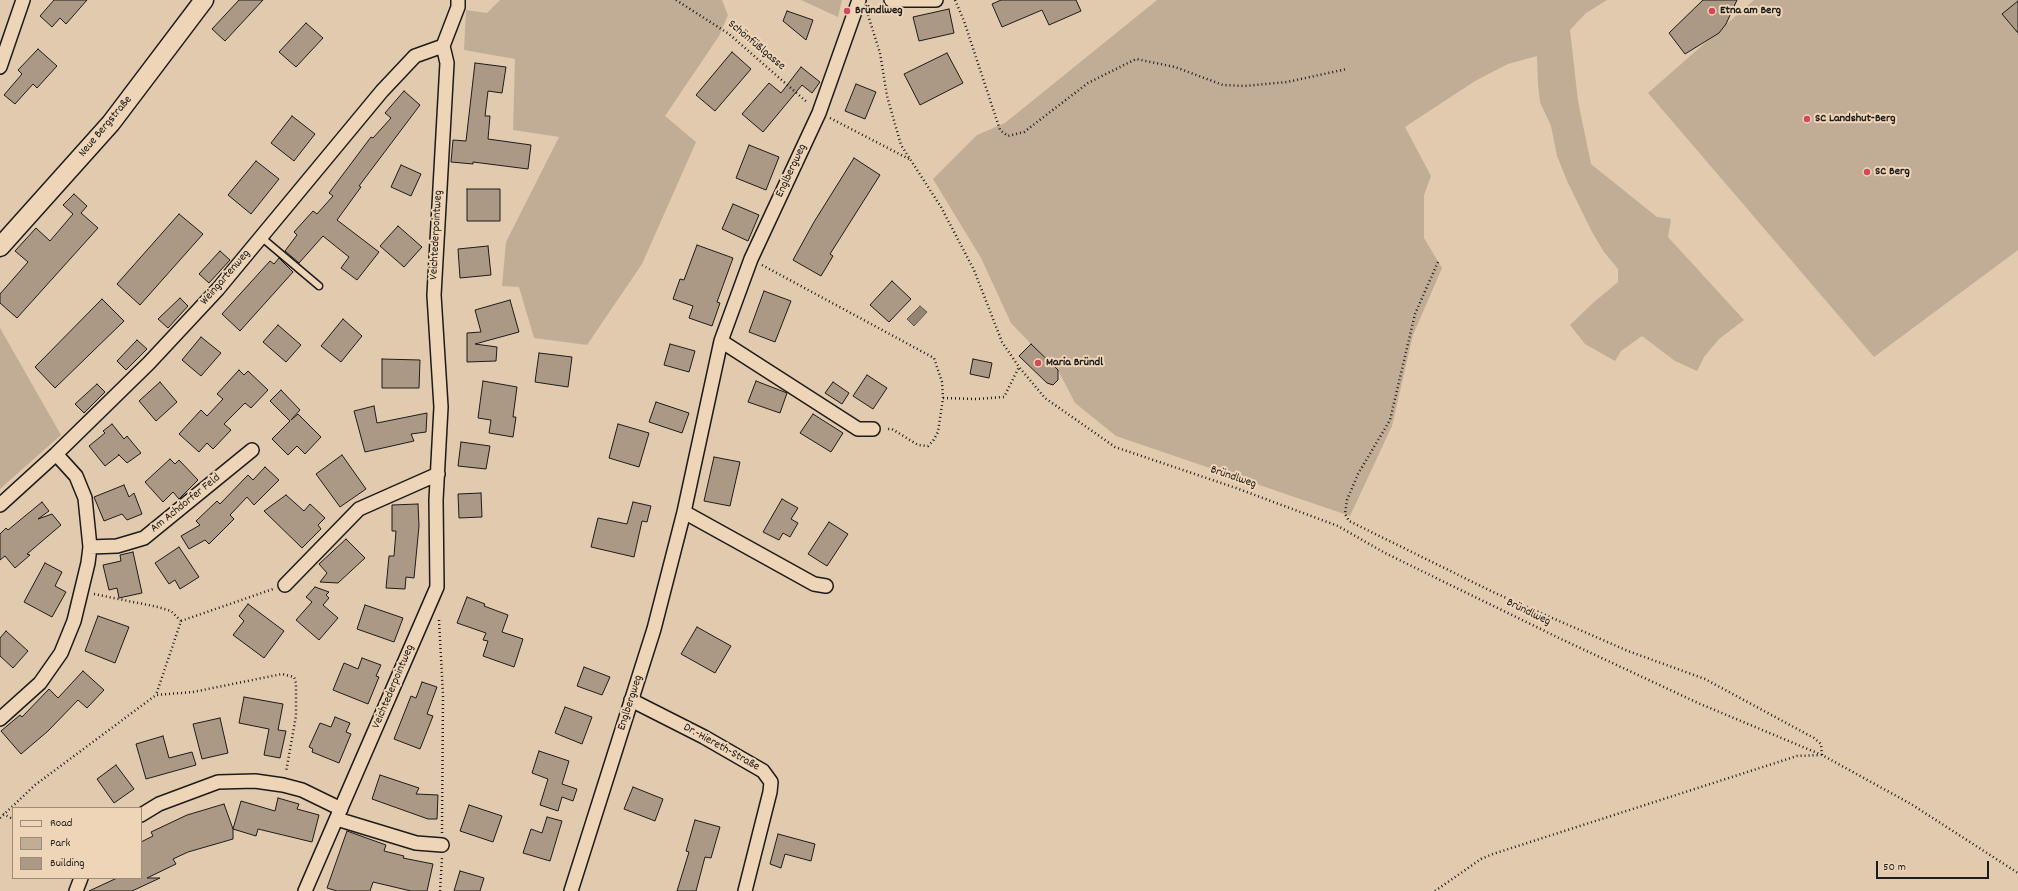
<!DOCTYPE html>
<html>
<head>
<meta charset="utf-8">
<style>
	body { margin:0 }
	#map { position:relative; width:2018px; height:891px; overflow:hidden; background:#e2caae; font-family:Dekko,sans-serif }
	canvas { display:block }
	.legend { position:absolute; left:12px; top:807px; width:130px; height:72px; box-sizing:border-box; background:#efd5b7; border:1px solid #9b8b79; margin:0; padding:5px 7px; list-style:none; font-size:12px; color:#1c1c1c }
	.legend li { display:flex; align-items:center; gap:8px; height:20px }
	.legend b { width:20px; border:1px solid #9b8b79 }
	.scale { position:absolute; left:1876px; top:861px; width:113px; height:18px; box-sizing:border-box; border:2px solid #1c1c1c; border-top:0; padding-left:5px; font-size:12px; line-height:14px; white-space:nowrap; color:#1c1c1c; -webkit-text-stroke:3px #efd5b7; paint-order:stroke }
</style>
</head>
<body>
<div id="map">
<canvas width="2018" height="891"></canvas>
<ul class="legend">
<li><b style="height:5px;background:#efd5b7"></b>Road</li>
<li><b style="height:11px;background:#c1ad95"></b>Park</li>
<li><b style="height:11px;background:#ab9985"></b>Building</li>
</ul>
<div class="scale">50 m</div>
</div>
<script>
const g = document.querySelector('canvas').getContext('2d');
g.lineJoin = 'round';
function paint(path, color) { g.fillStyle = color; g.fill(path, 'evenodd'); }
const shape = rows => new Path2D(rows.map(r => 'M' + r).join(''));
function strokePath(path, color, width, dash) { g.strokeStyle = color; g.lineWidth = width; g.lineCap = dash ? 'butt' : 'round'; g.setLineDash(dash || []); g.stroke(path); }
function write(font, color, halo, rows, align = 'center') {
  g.font = font + ' Dekko,sans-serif'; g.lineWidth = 4; g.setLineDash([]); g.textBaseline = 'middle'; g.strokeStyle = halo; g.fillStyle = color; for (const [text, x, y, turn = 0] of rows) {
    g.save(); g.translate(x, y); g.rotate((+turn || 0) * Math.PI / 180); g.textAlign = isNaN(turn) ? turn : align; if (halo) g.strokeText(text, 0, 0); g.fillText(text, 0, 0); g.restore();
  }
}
paint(shape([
	[500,0,722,0,728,15,719,36,665,116,696,142,642,264,587,345,534,338,519,287,502,286,506,242,559,137,513,130,515,59,464,50,466,10,487,13],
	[801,0,842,0,838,17],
	[1157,0,1607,0,1586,13,1570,30,1578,101,1591,164,1657,217,1671,219,1668,237,1744,320,1719,339,1704,357,1697,371,1675,361,1642,336,1621,351,1615,361,1585,344,1570,325,1594,302,1618,282,1618,269,1604,252,1592,232,1568,183,1557,156,1551,126,1540,102,1538,85,1537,56,1508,64,1475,81,1405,127,1431,176,1424,195,1424,238,1442,268,1413,335,1392,426,1350,516,1116,436,1075,403,1058,370,1031,344,1011,323,981,258,933,179,977,135,1005,123],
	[1754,0,2018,0,2018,250,1874,357,1648,93],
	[0,328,61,435,0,489]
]), '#c1ad95');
const water = shape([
	[920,306,927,312,914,326,907,319,920,306]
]);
paint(water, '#948573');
strokePath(water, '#645b50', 1);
const building = shape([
	[54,0,87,0,66,24,60,18,52,27,40,16,54,0],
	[239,0,263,0,225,41,212,29,239,0],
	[1001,0,1076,0,1081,11,1049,25,1042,10,1002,27,992,4,1001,0],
	[1703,0,1737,0,1726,24,1719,33,1685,54,1669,33,1703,0],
	[2018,1,2018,33,2002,14,2018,1],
	[949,9,954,33,919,41,913,17,949,9],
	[787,11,813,20,806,40,783,21,787,11],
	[306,23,323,38,296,67,279,52,306,23],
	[38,49,57,66,37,88,33,84,15,104,4,95,22,74,18,70,38,49],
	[732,52,751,69,715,111,696,95,732,52],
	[947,53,963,83,920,105,904,74,947,53],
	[475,63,506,67,502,93,488,91,485,116,490,116,488,139,531,145,528,169,473,162,473,164,451,162,453,140,466,141,475,63],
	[801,67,820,82,812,93,802,85,763,132,742,114,769,83,781,93,801,67],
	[856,84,876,92,865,119,845,111,856,84],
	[404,91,420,105,359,186,361,187,337,220,379,252,357,280,341,268,349,257,323,236,299,263,285,251,297,235,294,232,313,211,317,214,333,196,329,193,371,137,373,138,391,118,385,113,404,91],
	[292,116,315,134,294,161,271,143,292,116],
	[749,145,779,157,766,190,736,178,749,145],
	[854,158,880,175,830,254,833,256,821,276,793,260,814,222,854,158],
	[256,161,279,179,251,214,228,195,256,161],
	[401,165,421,174,411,196,391,187,401,165],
	[467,189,500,189,500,221,467,221,467,189],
	[74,194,87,206,81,213,98,228,17,318,0,303,0,294,28,262,15,251,36,228,50,241,73,214,63,205,74,194],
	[733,204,759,215,748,241,722,229,733,204],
	[179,214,203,234,140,305,117,284,179,214],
	[398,226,422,247,404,267,380,246,398,226],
	[697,245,733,258,717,302,720,303,712,326,689,318,693,306,673,299,680,279,684,280,697,245],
	[488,246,491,275,460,278,458,249,488,246],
	[220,251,230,260,209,283,199,274,220,251],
	[279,258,293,272,240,331,222,314,270,261,274,264,279,258],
	[892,281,911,299,889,322,870,305,892,281],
	[764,291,791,301,775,342,749,332,764,291],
	[180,298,188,306,168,328,158,319,180,298],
	[102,299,124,321,55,388,35,367,102,299],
	[510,300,519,332,475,344,497,347,496,361,467,362,467,333,481,332,475,310,510,300],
	[343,319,362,336,341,362,321,346,343,319],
	[278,325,301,345,286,362,263,342,278,325],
	[201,337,221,353,201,376,182,360,201,337],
	[137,340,147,349,126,370,117,361,137,340],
	[670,344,695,351,689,372,664,365,670,344],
	[1031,344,1058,370,1058,380,1053,385,1047,383,1019,356,1031,344],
	[539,353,572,357,568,387,535,382,539,353],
	[382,359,420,360,419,388,382,388,382,359],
	[973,359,992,363,989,378,970,374,973,359],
	[239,370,244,375,248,371,268,390,251,408,245,403,224,424,231,430,213,449,207,443,199,452,179,434,201,410,207,416,223,399,217,394,239,370],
	[867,375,887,388,873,409,853,396,867,375],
	[483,381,517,387,513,417,516,417,513,437,489,433,491,420,478,418,483,381],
	[756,381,787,393,780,413,748,402,756,381],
	[160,382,177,402,156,421,139,401,160,382],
	[833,382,849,393,842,404,825,393,833,382],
	[97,384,105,392,84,413,75,404,97,384],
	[281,390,300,410,291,420,298,414,321,437,305,454,297,446,288,455,272,439,290,421,270,401,281,390],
	[656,402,689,413,682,433,649,422,656,402],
	[374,406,377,423,427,413,426,432,411,434,414,441,365,452,354,411,374,406],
	[813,414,843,433,831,452,800,433,813,414],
	[112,424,124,439,127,436,141,453,127,463,118,454,119,455,105,466,89,446,105,433,103,431,112,424],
	[618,424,649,433,639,467,609,458,618,424],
	[461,442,490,446,486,469,458,466,461,442],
	[342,455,366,489,340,507,316,474,342,455],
	[714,457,740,462,730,506,704,501,714,457],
	[170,459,175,464,179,460,198,480,179,499,173,492,163,502,145,482,170,459],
	[265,467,279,480,254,505,247,497,230,515,234,519,209,544,205,540,189,549,181,536,200,525,196,521,217,501,220,504,248,475,253,480,265,467],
	[124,485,129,497,134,493,142,514,127,520,122,514,104,521,94,497,124,485],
	[481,493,482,517,459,518,458,494,481,493],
	[286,495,304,511,310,504,325,518,318,525,321,529,302,548,264,511,286,495],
	[782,499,798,508,791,519,798,523,790,537,783,533,779,540,763,532,782,499],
	[42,502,49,511,38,519,52,514,61,525,27,554,30,555,15,568,5,556,0,560,0,534,6,528,8,530,42,502],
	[633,502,651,506,647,522,642,521,634,557,591,547,598,518,627,524,633,502],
	[418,504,419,526,414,578,406,577,405,589,386,588,389,556,394,556,396,531,392,531,392,505,418,504],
	[829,522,848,534,827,566,808,554,829,522],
	[346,539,365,558,338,583,320,582,327,573,319,564,346,539],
	[179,547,199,577,180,589,175,580,169,584,155,563,179,547],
	[133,552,142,593,119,598,117,588,109,590,103,565,121,561,120,555,133,552],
	[45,563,62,572,55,586,66,592,52,617,24,602,45,563],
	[315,587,329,592,326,595,329,598,323,605,338,618,319,640,296,620,312,602,306,597,315,587],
	[467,597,485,604,484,606,508,615,502,632,523,639,514,667,483,656,488,641,483,640,486,633,457,623,467,597],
	[248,604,284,631,264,658,233,635,244,621,239,616,248,604],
	[365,605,403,618,394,642,357,629,365,605],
	[98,616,129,627,115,663,85,651,98,616],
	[697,627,731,646,715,673,681,654,697,627],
	[6,631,28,651,13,668,0,656,0,638,6,631],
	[362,658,381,665,376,676,379,677,368,704,333,690,344,663,358,669,362,658],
	[584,667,610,677,602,695,577,686,584,667],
	[83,671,104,690,87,708,78,700,48,731,21,754,1,731,20,715,22,717,49,689,58,698,83,671],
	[422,682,437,687,427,714,433,716,420,749,394,739,411,696,416,698,422,682],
	[244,697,283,704,278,730,286,731,280,758,264,755,269,729,239,723,244,697],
	[565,707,592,717,582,744,555,733,565,707],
	[335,717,350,723,346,732,351,734,339,763,312,752,313,749,309,747,320,723,331,727,335,717],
	[220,718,228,753,202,759,193,724,220,718],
	[163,736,169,758,192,752,196,765,146,779,136,744,163,736],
	[539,751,569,761,562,784,577,789,573,801,562,797,558,811,540,805,548,779,532,773,539,751],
	[116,765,134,789,114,803,97,779,116,765],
	[380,775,419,788,416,794,438,795,437,819,428,819,372,799,380,775],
	[633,787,663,799,655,821,624,809,633,787],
	[278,798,299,804,297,809,319,815,312,842,258,829,256,836,233,829,241,801,275,811,278,798],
	[224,804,233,829,233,839,188,852,173,859,176,864,147,878,160,878,132,891,89,891,117,878,141,878,141,842,153,836,151,832,187,815,224,804],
	[469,805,502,816,493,842,460,831,469,805],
	[547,817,562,821,550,861,523,853,531,829,542,833,547,817],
	[695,820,720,827,711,858,705,857,696,891,677,891,689,852,686,851,695,820],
	[347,831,386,845,384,851,404,856,403,858,433,864,427,891,411,891,373,882,370,891,337,891,327,888,347,831],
	[778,834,815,844,811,861,785,854,781,868,770,864,778,834],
	[460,871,484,878,480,891,454,891,460,871]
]);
paint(building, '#ab9985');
strokePath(building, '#1c1c1c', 1);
const lane = shape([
	[261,237,319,286]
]);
const street = shape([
	[891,0,936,0],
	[0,67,23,0],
	[721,341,858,429,873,429],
	[0,505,56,454,149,363,218,289,382,91,415,56,443,46],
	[684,512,814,584,826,586],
	[90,547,117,546,144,538,252,450],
	[285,585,359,509,438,474],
	[631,700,704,737,763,771,771,782,770,792,745,891],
	[0,719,40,683,61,653,74,621,88,563,90,547,85,498,76,476,56,454],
	[141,815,159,804,218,782,255,781,283,785,302,790,341,809],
	[337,819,416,843,442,845],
	[76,891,81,878],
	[305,891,437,587,436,500,441,407,434,295,447,63,443,46,458,7,458,0],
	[571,891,654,629,684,512,721,341,751,259,819,113,859,0]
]);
const secondary = shape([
	[0,247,111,123,204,0]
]);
strokePath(lane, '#1c1c1c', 9);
strokePath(street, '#1c1c1c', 16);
strokePath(secondary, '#1c1c1c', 21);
strokePath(shape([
	[676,0,729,34,808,103],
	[955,0,964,21,1000,130,1008,136,1024,132,1088,83,1136,59,1175,67,1223,85,1245,86,1287,82,1347,69],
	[868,15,880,53,887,96,901,145,941,207,974,270,1002,342,1019,367,1045,398,1115,447,1236,488,1338,526,1385,553,1561,639,1698,703,1822,755,1911,804,2018,873],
	[830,118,909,159],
	[1438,262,1415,314,1390,420,1358,474,1347,500,1345,514,1349,521,1495,593,1628,651,1705,679,1814,738,1821,744,1822,755],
	[762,265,934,358,942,382,943,398,938,432,933,441,928,446,918,445,892,429,886,429],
	[943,398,976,399,1004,397,1019,367],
	[94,594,158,607,171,611,181,621,156,695],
	[439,620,443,695,442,833],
	[181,621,273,589],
	[3,814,13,819],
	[0,818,35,785,156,695,193,692,282,674,294,677,296,683,296,716,286,772],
	[440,891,442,858],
	[1435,891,1481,859,1493,854,1797,756,1820,755]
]), '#1c1c1c', 2.5, [1, 3]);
strokePath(lane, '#efd5b7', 6);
strokePath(street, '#efd5b7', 13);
strokePath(secondary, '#efd5b7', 18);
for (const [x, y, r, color] of [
	[847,11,4,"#d1495b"],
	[1712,11,4,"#d1495b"],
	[1807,119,4,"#d1495b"],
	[1867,172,4,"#d1495b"],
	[1038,363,4,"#d1495b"]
]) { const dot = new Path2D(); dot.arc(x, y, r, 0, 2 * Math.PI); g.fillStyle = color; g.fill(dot); strokePath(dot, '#efd5b7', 1.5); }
write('bold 12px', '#1c1c1c', '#efd5b7', [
	["Bründlweg",855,11],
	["Etna am Berg",1720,11],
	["SC Landshut-Berg",1815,119],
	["SC Berg",1875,172],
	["Maria Bründl",1046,363]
], 'left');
write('12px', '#1c1c1c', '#efd5b7', [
	["Schönfüßlgasse",756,46,40],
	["Neue Bergstraße",106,127,-50],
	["Englbergweg",792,171,-65],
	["Veichtederpointweg",437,235,-87],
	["Weingartenweg",226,278,-49],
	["Bründlweg",1233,478,19],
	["Am Achdorfer Feld",186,504,-39],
	["Bründlweg",1528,613,26],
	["Veichtederpointweg",394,687,-67],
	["Englbergweg",631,703,-72],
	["Dr.-Hiereth-Straße",721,748,29]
]);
</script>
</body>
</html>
